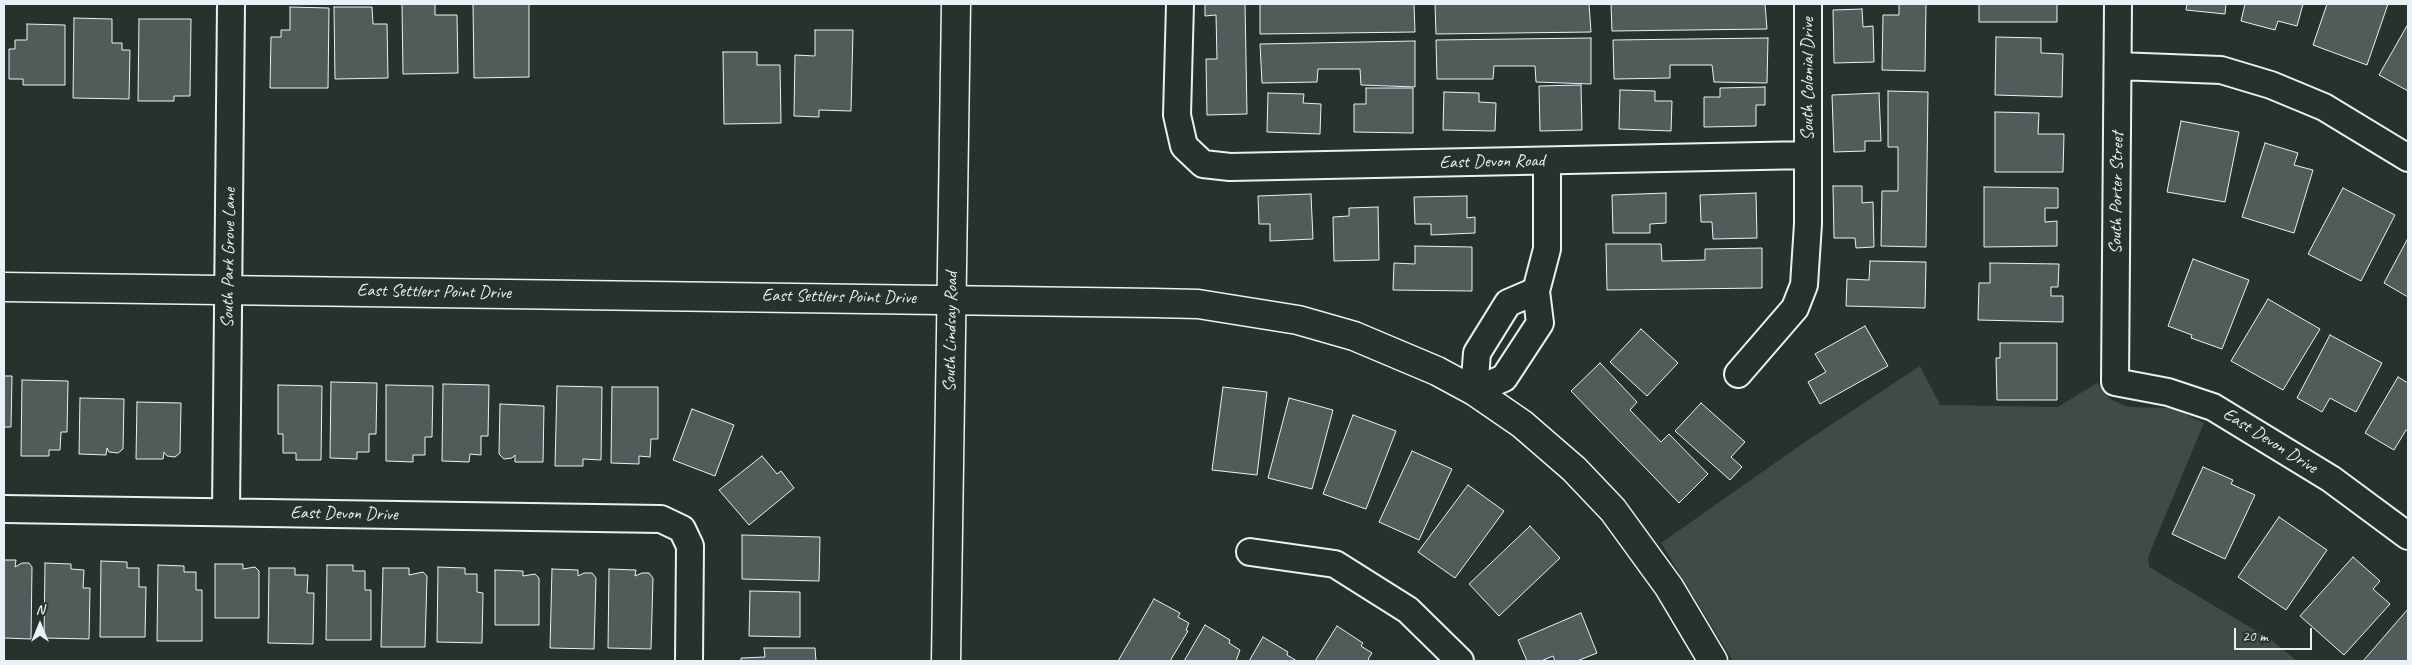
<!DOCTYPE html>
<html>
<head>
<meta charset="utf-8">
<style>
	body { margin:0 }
	#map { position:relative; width:2412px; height:665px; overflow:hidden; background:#26332d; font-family:Caveat,sans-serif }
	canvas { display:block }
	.frame { position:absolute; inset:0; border:5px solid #e8f1f8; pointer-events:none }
	.north { position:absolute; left:15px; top:600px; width:50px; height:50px; -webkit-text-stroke:4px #26332d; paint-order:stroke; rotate:0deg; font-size:14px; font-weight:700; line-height:20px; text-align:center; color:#e8f1f8 }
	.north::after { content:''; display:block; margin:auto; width:18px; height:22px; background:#e8f1f8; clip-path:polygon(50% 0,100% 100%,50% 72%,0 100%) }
	.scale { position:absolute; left:2234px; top:628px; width:78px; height:22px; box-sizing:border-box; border:2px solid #e8f1f8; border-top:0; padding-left:6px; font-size:15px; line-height:18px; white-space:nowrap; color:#e8f1f8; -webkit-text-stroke:4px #26332d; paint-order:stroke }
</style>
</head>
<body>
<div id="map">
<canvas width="2412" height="665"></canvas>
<div class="frame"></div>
<div class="north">N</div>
<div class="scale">20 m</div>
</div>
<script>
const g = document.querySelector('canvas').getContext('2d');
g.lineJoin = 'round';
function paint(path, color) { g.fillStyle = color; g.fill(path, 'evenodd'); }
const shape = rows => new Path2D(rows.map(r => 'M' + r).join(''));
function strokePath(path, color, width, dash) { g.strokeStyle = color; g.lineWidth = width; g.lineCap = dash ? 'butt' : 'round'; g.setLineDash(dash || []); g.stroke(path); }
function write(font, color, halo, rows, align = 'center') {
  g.font = font + ' Caveat,sans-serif'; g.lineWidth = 5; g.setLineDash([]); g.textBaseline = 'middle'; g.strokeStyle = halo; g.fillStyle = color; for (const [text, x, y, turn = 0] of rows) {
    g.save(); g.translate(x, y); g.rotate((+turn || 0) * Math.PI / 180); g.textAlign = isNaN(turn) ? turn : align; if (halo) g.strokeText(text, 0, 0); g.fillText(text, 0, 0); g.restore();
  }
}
paint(shape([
	[1920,366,1940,405,2058,407,2097,383,2110,399,2128,407,2168,408,2181,412,2204,423,2148,557,2149,567,2270,639,2297,661,1733,661,1661,543,1805,442]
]), '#3e4b47');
const building = shape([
	[402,4,435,4,435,15,457,15,458,73,403,74,402,4],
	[473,4,529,4,529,77,474,78,473,4],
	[1205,4,1245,4,1247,114,1207,115,1206,59,1217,59,1216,15,1205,16,1205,4],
	[1260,4,1414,4,1415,32,1260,34,1260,4],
	[1435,4,1589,4,1591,32,1436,34,1435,4],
	[1611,4,1765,4,1767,29,1612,31,1611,4],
	[1899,4,1926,4,1925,71,1882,70,1883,15,1899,15,1899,4],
	[1979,4,2057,4,2057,22,1979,22,1979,4],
	[2187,4,2226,4,2225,14,2186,10,2187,4],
	[2245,4,2303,4,2297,26,2278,21,2275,30,2241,21,2245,4],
	[2327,4,2388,4,2367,65,2313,45,2327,4],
	[290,7,329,8,328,88,270,88,271,37,281,37,281,30,290,30,290,7],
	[334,7,372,7,373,24,387,24,388,78,335,79,334,7],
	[1862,9,1863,27,1873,26,1874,62,1834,63,1833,10,1862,9],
	[74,18,112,19,112,43,122,43,122,50,130,50,129,99,73,98,74,18],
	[139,19,191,19,190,96,174,96,174,101,138,101,139,19],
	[27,24,65,25,65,85,23,85,23,79,9,79,9,49,15,49,15,40,27,40,27,24],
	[2408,24,2408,91,2379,75,2408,24],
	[815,30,853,30,851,111,819,110,819,117,794,116,795,55,815,56,815,30],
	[1996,37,2041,38,2041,53,2063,54,2062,97,1995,95,1996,37],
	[1591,38,1591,84,1536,82,1535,66,1494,66,1493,79,1437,79,1436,40,1591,38],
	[1768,38,1767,83,1714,82,1712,65,1670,65,1670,78,1614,79,1613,40,1768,38],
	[1415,41,1415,87,1361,85,1360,69,1318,69,1317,82,1262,83,1260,44,1415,41],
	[723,52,757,52,757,65,780,65,781,123,724,124,723,52],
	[1581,85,1582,130,1540,131,1539,86,1581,85],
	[1765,87,1765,105,1756,105,1756,126,1704,127,1704,97,1720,97,1720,88,1765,87],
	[1366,88,1413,88,1413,133,1354,132,1354,104,1366,104,1366,88],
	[1620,90,1655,91,1655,101,1672,101,1671,131,1619,129,1620,90],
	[1888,91,1928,92,1926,247,1881,246,1882,191,1898,191,1898,147,1888,147,1888,91],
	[1444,92,1479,93,1479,102,1496,103,1495,131,1443,130,1444,92],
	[1268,93,1304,94,1303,103,1321,104,1320,134,1267,132,1268,93],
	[1879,93,1881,141,1865,141,1865,151,1834,152,1832,95,1879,93],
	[1995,112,2039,113,2038,134,2064,134,2063,172,1995,172,1995,112],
	[2181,121,2239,132,2225,202,2167,192,2181,121],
	[2265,143,2298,153,2294,165,2313,170,2294,233,2242,217,2265,143],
	[1833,186,1862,186,1862,203,1873,202,1874,247,1856,248,1855,238,1834,238,1833,186],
	[1984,187,2058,188,2058,208,2045,208,2045,222,2057,221,2057,246,1984,247,1984,187],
	[2343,188,2395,215,2361,281,2308,254,2343,188],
	[1666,193,1666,223,1650,224,1650,233,1613,233,1612,195,1666,193],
	[1756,193,1757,238,1713,239,1712,222,1701,222,1700,195,1756,193],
	[1311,194,1313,239,1270,241,1270,224,1259,224,1258,196,1311,194],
	[1467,196,1467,218,1475,217,1475,233,1431,235,1431,224,1415,224,1414,197,1467,196],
	[1378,207,1379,260,1334,261,1333,217,1349,216,1349,208,1378,207],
	[2408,238,2408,297,2384,283,2408,238],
	[1606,244,1661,244,1662,261,1705,260,1705,249,1762,248,1762,288,1607,290,1606,244],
	[1415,246,1472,247,1472,291,1393,290,1394,263,1415,264,1415,246],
	[2193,259,2249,280,2222,349,2191,338,2192,335,2168,326,2193,259],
	[1870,261,1926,262,1925,308,1846,306,1847,279,1869,280,1870,261],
	[1990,263,2059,264,2058,287,2051,287,2051,296,2063,296,2063,322,1978,320,1979,283,1990,283,1990,263],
	[2268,299,2320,329,2283,390,2231,361,2268,299],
	[1865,326,1888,366,1820,404,1808,382,1826,372,1815,354,1865,326],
	[1641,329,1678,363,1647,396,1610,362,1641,329],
	[2330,335,2382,363,2356,412,2330,398,2322,412,2297,398,2330,335],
	[2000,343,2057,343,2057,400,1997,400,1996,358,2000,358,2000,343],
	[1600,363,1637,402,1630,410,1661,442,1669,434,1708,474,1679,503,1571,391,1600,363],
	[4,376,12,376,11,427,4,427,4,446,4,376],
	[2398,377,2408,383,2408,431,2406,430,2394,450,2365,433,2398,377],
	[22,380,68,381,67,432,61,432,60,450,49,450,49,456,21,456,22,380],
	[331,382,377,383,376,434,369,434,369,452,357,452,357,459,330,458,331,382],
	[443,384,489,385,488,436,481,436,481,455,470,454,469,462,442,461,443,384],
	[278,385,322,386,321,460,296,460,296,453,283,453,283,434,278,434,278,385],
	[386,385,433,386,432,437,425,437,425,455,413,455,413,462,386,461,386,385],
	[557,386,602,387,601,460,583,459,583,466,555,466,557,386],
	[612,387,658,387,658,439,651,439,650,457,639,456,639,464,611,463,612,387],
	[1223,387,1267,392,1257,475,1212,470,1223,387],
	[80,398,124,399,123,449,118,453,109,452,107,448,106,455,79,454,80,398],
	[1289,398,1333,410,1312,489,1268,478,1289,398],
	[137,402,181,403,180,453,175,457,167,456,164,452,163,459,136,459,137,402],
	[1701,403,1745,442,1731,457,1742,467,1730,480,1675,431,1701,403],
	[500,404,544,406,543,462,515,462,515,455,512,458,504,459,499,454,500,404],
	[692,409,734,425,715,476,673,460,692,409],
	[1353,415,1396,431,1366,509,1323,494,1353,415],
	[1412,451,1452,469,1419,540,1379,522,1412,451],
	[762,456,777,474,781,471,794,488,749,525,719,490,762,456],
	[2203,467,2233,480,2231,484,2255,495,2225,559,2172,534,2203,467],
	[1468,485,1504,511,1455,578,1418,552,1468,485],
	[2279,517,2327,550,2286,610,2238,577,2279,517],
	[1530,526,1560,558,1499,616,1469,584,1530,526],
	[742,535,820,537,819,581,742,579,742,535],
	[2353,557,2380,581,2373,589,2390,604,2344,655,2300,616,2353,557],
	[4,560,16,560,15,567,22,563,29,563,32,567,31,639,4,638,4,560],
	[101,561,127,562,127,568,139,568,139,587,146,587,145,637,100,637,101,561],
	[45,563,71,564,71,569,84,570,83,588,90,588,89,639,44,638,45,563],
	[215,564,243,564,243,569,255,567,259,571,259,618,215,618,215,564],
	[158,565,184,566,184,572,196,572,196,590,202,590,202,641,157,641,158,565],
	[327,565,353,565,353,571,365,571,365,590,371,590,371,640,326,640,327,565],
	[438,567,465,568,465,574,477,574,477,592,483,593,482,643,437,642,438,567],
	[269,568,295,568,295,575,308,575,307,593,314,593,313,644,268,643,269,568],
	[383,568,409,568,409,575,423,572,427,576,425,647,381,647,383,568],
	[552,569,578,570,578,576,584,573,592,573,596,578,594,649,550,648,552,569],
	[609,569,636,570,635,576,642,573,649,573,653,578,651,649,608,648,609,569],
	[495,570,523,571,523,576,535,574,539,578,539,625,495,625,495,570],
	[750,591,800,592,800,637,749,636,750,591],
	[1154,599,1180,613,1178,617,1189,623,1186,630,1188,631,1170,661,1118,661,1154,599],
	[2408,609,2408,661,2363,661,2408,609],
	[1581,613,1597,653,1577,661,1555,661,1553,656,1541,661,1527,661,1518,640,1581,613],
	[1205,625,1230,640,1229,643,1240,650,1236,661,1184,661,1205,625],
	[1337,626,1363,643,1361,646,1372,653,1368,659,1370,661,1315,661,1337,626],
	[1263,637,1288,652,1287,655,1297,661,1249,661,1263,637],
	[764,648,815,648,816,661,741,661,741,658,765,657,764,648]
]);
paint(building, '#505c59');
strokePath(building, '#e8f1f8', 1);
const minor = shape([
	[1180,4,1177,115,1184,146,1203,164,1230,167,1808,155],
	[2118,4,2115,382,2168,392,2213,407,2331,479,2408,536],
	[2118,66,2221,70,2271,85,2324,107,2408,158],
	[1536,291,1508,303,1477,353,1474,391,1504,378,1540,323,1536,291,1547,249,1547,161],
	[1738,374,1795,308,1804,285,1808,224,1808,4],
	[4,509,661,519,682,529,690,546,689,661],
	[226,512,231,4],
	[1250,552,1335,564,1408,610,1460,661]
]);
const tertiary = shape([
	[4,287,1154,303,1198,304,1298,320,1354,336,1437,371,1474,391,1522,424,1574,469,1613,510,1669,587,1713,661]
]);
const secondary = shape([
	[946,661,956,4]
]);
strokePath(minor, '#e8f1f8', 30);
strokePath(tertiary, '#e8f1f8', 31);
strokePath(secondary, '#e8f1f8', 31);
strokePath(minor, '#26332d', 26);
strokePath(tertiary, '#26332d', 28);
strokePath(secondary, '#26332d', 28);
write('18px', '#e8f1f8', '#26332d', [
	["South Colonial Drive",1808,79,-90],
	["East Devon Road",1492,162,-1],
	["South Porter Street",2117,193,-89],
	["South Park Grove Lane",229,258,-89],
	["East Settlers Point Drive",434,292,1],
	["East Settlers Point Drive",839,297,1],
	["South Lindsay Road",951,332,-89],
	["East Devon Drive",2270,441,32],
	["East Devon Drive",344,514,1]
]);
</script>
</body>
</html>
